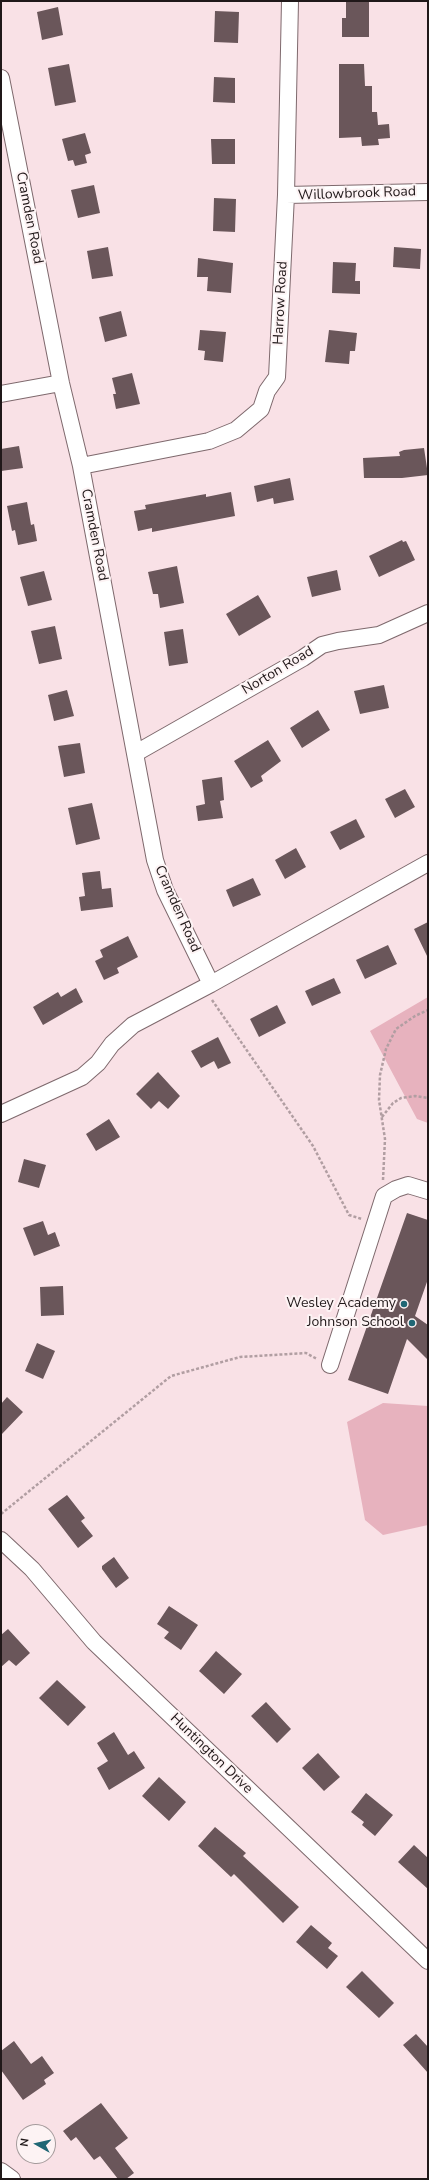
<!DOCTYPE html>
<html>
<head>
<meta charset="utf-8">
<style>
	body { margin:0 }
	#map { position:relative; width:429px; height:2180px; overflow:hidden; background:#f9e1e6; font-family:"Nunito Sans",sans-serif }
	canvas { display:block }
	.frame { position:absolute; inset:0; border:2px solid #201819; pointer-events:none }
	.north { position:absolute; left:16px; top:2124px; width:40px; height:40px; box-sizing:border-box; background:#fdf3f4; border:1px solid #a59b9c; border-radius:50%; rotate:278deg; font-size:11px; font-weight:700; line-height:16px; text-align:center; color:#201819 }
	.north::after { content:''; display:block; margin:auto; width:14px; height:18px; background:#206775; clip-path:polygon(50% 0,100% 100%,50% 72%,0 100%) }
</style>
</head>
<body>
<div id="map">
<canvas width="429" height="2180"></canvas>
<div class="frame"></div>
<div class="north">N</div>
</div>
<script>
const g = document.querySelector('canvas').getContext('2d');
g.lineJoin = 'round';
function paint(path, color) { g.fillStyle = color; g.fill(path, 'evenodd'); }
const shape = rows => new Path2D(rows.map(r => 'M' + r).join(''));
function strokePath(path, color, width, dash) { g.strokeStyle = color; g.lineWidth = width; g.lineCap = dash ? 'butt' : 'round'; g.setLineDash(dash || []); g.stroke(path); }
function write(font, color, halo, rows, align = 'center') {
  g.font = font + ' "Nunito Sans",sans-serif'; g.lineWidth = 4; g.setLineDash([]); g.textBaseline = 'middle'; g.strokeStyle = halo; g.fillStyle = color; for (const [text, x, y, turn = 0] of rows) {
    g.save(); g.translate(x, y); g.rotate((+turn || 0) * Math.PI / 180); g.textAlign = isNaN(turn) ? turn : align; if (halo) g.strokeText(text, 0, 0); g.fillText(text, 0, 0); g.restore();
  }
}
paint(shape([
	[428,997,428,1123,417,1119,370,1031],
	[383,1403,428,1406,428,1525,383,1535,365,1520,347,1422]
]), '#e7b2be');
paint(shape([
	[346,1,369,1,369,37,342,37,342,18,346,18],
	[58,7,63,35,42,40,37,12],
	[215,11,239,12,238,43,214,42],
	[69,64,76,102,55,106,48,68],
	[339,64,364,64,365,86,372,86,372,112,377,112,378,125,389,124,390,138,378,139,379,145,362,146,361,137,339,138],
	[214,77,235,78,235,103,213,102],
	[85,133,91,153,85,155,87,163,75,166,73,160,68,161,62,139],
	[211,139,235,139,235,164,212,164],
	[94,185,100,213,78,218,71,190],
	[214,198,236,199,235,232,213,231],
	[108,247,113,276,92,279,87,251],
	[394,247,421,249,420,269,393,267],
	[198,258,233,263,231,293,207,291,208,277,197,277],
	[333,262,356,263,355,281,360,281,360,294,332,293],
	[121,311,127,336,105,342,99,317],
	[200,330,226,332,223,362,204,360,205,351,198,350],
	[329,330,357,333,355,351,350,351,349,364,325,362],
	[132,373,140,404,116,409,113,394,116,394,112,378],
	[19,446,23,468,1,471,1,449],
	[424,448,428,475,402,478,364,478,363,458,400,456,399,452,404,450],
	[290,478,294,500,274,504,273,498,257,502,254,486],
	[231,492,235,516,152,532,152,528,138,531,134,511,146,509,145,505,206,494,206,497],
	[27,502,31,525,34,524,37,541,18,545,15,530,12,531,7,506],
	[402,540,403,542,406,541,415,560,379,577,369,556],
	[177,566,184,603,160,608,158,594,153,594,148,572],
	[337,570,341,590,312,597,307,577],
	[44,571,52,600,28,606,20,577],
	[258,595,271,617,239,636,226,614],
	[55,626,62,659,39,664,31,631],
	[183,629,188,663,169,666,164,632],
	[384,685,389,708,360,714,354,691],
	[67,690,74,716,54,721,48,695],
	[318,710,330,730,302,748,290,728],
	[268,740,281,761,261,776,263,781,251,788,234,761],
	[80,743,85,773,64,777,58,746],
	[222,777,224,800,220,801,223,818,198,821,196,806,205,804,202,780],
	[405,789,415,807,395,818,385,799],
	[92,803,100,839,76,845,68,808],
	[356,819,365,837,340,850,330,832],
	[296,848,306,867,285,879,275,860],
	[100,871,102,889,111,888,113,907,81,911,79,897,85,896,82,873],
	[253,878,261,895,233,907,226,890],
	[428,922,428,958,414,929],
	[128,936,138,957,117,968,119,973,104,980,95,961,103,957,100,950],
	[388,945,397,964,365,979,356,960],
	[334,978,341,993,312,1006,305,991],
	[76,988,83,1002,43,1025,33,1007,58,992,61,997],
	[277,1005,286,1023,259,1037,250,1019],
	[218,1037,231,1063,218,1069,214,1061,201,1068,191,1051],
	[158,1072,180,1096,168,1109,159,1101,151,1109,136,1094],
	[109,1119,120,1137,96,1151,86,1134],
	[24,1159,46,1165,39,1188,18,1182],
	[407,1213,428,1220,428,1279,415,1316,428,1325,428,1360,407,1339,388,1394,348,1380],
	[43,1221,48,1235,55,1232,60,1246,34,1256,23,1228],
	[63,1286,64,1315,41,1316,40,1287],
	[37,1343,55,1351,43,1379,25,1371],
	[7,1397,23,1412,1,1435,1,1404],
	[67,1495,85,1518,81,1521,93,1536,78,1548,48,1509],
	[114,1557,129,1578,116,1588,102,1569,102,1566],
	[169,1606,198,1625,181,1650,164,1638,169,1632,157,1624],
	[8,1629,30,1653,16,1666,9,1660,1,1667,1,1635],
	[216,1651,242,1674,224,1694,199,1671],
	[57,1680,86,1707,68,1726,39,1698],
	[266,1702,291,1729,277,1743,251,1716],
	[114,1732,128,1755,134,1751,145,1768,109,1790,97,1768,108,1761,97,1743],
	[318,1753,340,1777,324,1791,302,1768],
	[159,1777,186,1802,169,1821,142,1796],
	[366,1793,393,1815,375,1836,362,1825,364,1822,351,1812],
	[215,1827,246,1853,243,1856,299,1907,283,1923,234,1874,231,1877,198,1846],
	[414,1845,428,1858,428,1889,398,1862],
	[311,1925,332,1943,328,1948,338,1956,327,1969,296,1942],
	[362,1971,394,2003,379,2018,346,1987],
	[416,2034,428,2047,428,2073,403,2045],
	[14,2041,31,2064,42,2056,54,2073,44,2080,46,2084,23,2100,1,2070,1,2051],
	[101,2103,128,2138,115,2148,134,2173,126,2179,118,2179,100,2156,94,2160,76,2137,71,2141,63,2131]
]), '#6a565a');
const minor = shape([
	[1,78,61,383,81,466,155,860,165,890,211,984],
	[286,195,428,192],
	[1,394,61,383],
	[81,466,209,441,236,430,261,409,267,391,277,377,286,195,290,1],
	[136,753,303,658,322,645,338,641,379,635,428,613],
	[1,1114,82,1077,98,1063,112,1044,133,1025,211,984,428,863],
	[330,1365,384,1196,396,1189,408,1185,428,1191],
	[1,1540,32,1569,94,1642,428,1961],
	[1,2171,12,2179]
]);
strokePath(minor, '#7e696d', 18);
strokePath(shape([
	[212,1000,313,1146,349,1215,362,1219],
	[382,1117,393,1103,401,1098,415,1096,428,1098],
	[383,1180,385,1139,379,1100,380,1075,386,1049,396,1029,415,1016,428,1010],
	[1,1514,171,1376,240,1357,306,1353,317,1359]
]), '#b19ea2', 2.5, [3, 2]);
strokePath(minor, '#fff', 16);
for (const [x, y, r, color] of [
	[404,1304,4,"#206775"],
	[412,1323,4,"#206775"]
]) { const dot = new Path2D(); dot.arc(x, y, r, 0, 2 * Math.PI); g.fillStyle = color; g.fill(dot); strokePath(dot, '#fdf3f4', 1.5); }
write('14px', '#201819', '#fdf3f4', [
	["Willowbrook Road",357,194,-2],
	["Cramden Road",29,218,79],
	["Harrow Road",281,303,-87],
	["Cramden Road",94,535,79],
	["Norton Road",278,671,-31],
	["Cramden Road",177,909,66],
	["Huntington Drive",211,1754,44]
]);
write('14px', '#201819', '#fdf3f4', [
	["Wesley Academy",396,1304],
	["Johnson School",404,1323]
], 'right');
</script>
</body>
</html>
